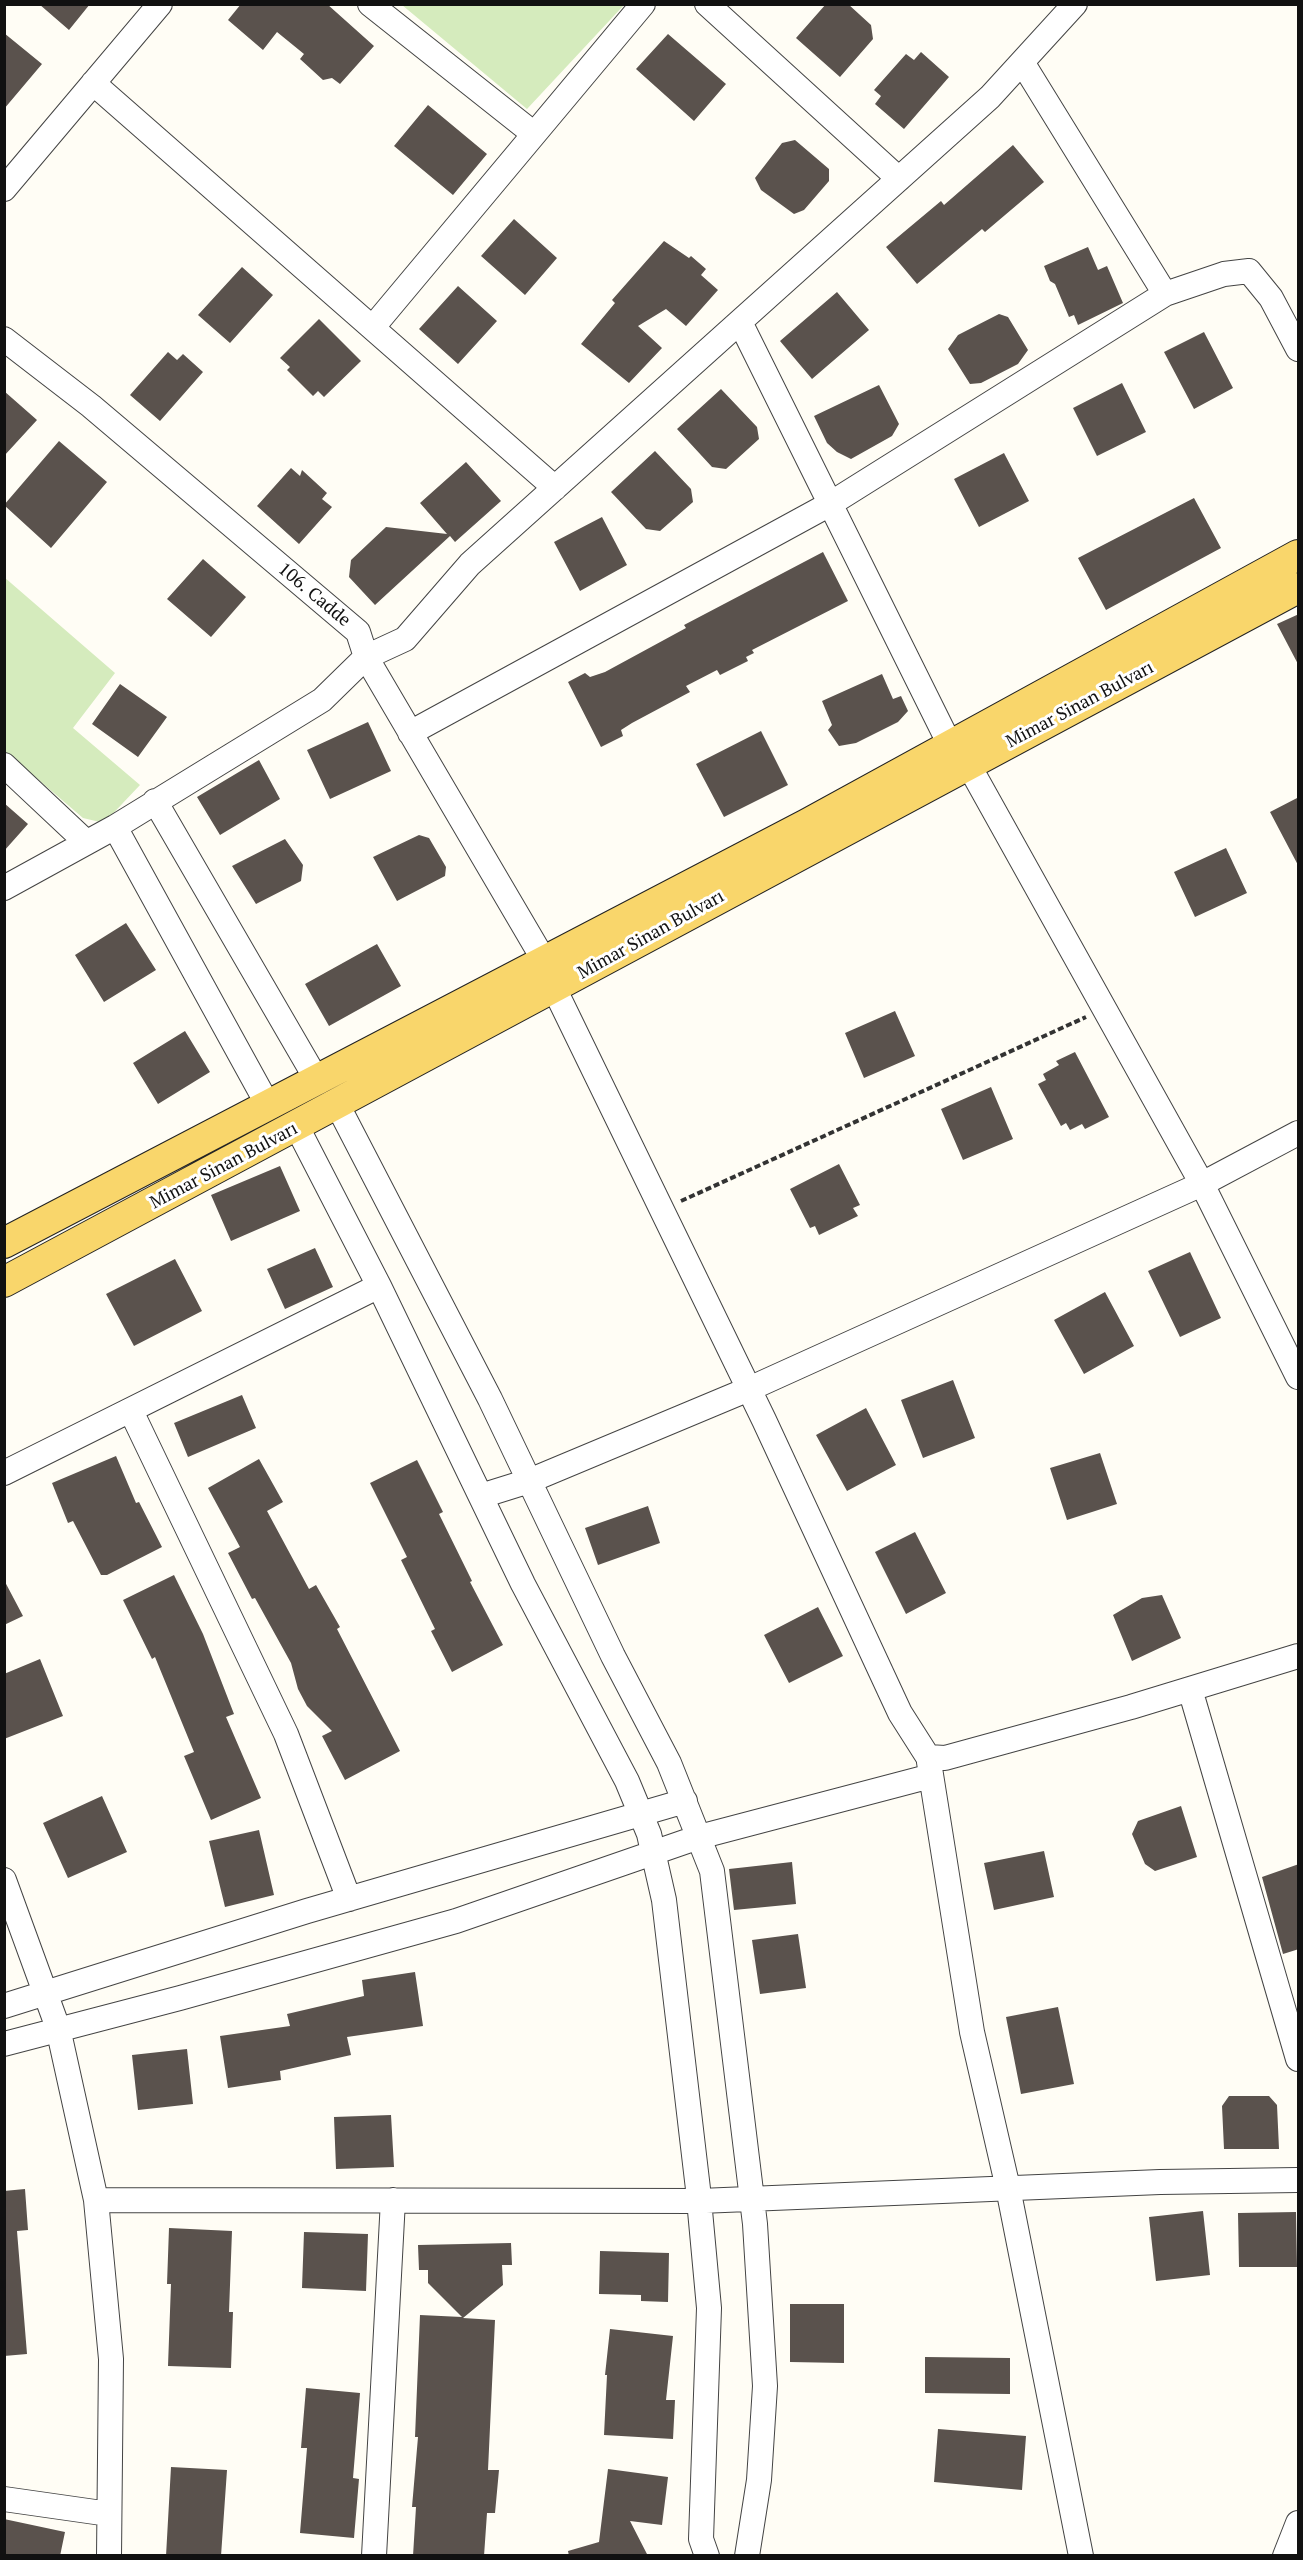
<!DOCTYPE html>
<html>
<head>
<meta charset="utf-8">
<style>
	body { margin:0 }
	#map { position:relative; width:1303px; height:2560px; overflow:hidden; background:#fffdf5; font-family:"PT Serif",serif }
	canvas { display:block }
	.frame { position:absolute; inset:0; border:6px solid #111; pointer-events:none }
</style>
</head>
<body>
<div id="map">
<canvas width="1303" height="2560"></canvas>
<div class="frame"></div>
</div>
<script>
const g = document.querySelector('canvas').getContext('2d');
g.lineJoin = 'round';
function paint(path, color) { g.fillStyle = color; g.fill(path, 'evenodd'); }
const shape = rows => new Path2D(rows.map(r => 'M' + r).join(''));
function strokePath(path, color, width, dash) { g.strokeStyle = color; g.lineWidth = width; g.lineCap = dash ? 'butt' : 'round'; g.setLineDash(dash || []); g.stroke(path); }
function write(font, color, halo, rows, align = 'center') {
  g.font = font + ' "PT Serif",serif'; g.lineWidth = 6; g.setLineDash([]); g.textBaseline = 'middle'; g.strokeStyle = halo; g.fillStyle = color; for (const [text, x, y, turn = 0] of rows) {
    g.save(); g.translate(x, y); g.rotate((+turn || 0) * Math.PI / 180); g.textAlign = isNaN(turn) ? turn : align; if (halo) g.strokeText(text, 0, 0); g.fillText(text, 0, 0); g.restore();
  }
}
paint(shape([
	[402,5,624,5,527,109],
	[4,577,115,673,73,728,140,785,104,823,83,818,5,751]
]), '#d5ebbd');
paint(shape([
	[39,4,90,4,69,30],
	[241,4,327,4,374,46,340,84,332,78,323,80,300,59,304,54,277,32,263,50,228,20],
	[826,4,848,4,871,25,873,39,840,77,796,38],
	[4,33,42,64,4,109],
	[668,34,726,84,694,121,636,69],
	[921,52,949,77,904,129,875,104,881,96,874,90,906,54,914,60],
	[428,105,487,154,453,195,394,146],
	[795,140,829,169,829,181,804,210,794,214,761,190,755,178,782,143],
	[1013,145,1044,182,985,232,982,229,917,284,886,247,941,201,944,205],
	[514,219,557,258,525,295,481,256],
	[664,241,689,258,691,256,706,269,701,275,718,290,686,326,666,309,638,326,662,348,629,383,581,344,615,303,612,300],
	[1088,247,1098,270,1107,266,1123,303,1078,325,1074,315,1069,317,1055,284,1050,281,1044,266],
	[242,267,273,295,230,343,198,315],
	[458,286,497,321,458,364,419,329],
	[837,292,869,330,812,379,780,341],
	[999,314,1008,317,1028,350,1018,364,981,383,970,384,948,349,958,335],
	[319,319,361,361,324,397,318,391,313,396,287,370,290,367,280,358],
	[1204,332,1233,388,1194,409,1164,352],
	[168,352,177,360,183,354,203,372,160,421,130,395],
	[1122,383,1146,432,1097,456,1073,408],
	[879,385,899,424,892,436,851,459,837,452,827,443,814,416],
	[721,389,757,427,759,439,726,469,712,467,677,429],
	[4,391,37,420,4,456],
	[59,441,107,482,51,548,4,505],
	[655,451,691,489,693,502,660,531,646,529,611,492],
	[1004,453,1029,501,979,527,954,479],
	[466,462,501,501,455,542,450,536,375,605,349,577,351,560,386,527,447,534,420,503],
	[291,468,300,476,302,470,327,493,322,499,332,507,299,544,257,506],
	[1194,498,1221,548,1106,610,1078,558],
	[602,517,627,565,580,591,554,542],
	[823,552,848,601,752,650,754,653,746,657,748,661,720,675,717,670,686,686,690,692,632,723,621,730,623,736,601,747,568,682,585,673,590,677,605,672,686,628,684,625],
	[203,559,246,597,211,637,167,599],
	[1299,614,1299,666,1277,624],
	[882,674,893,699,901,696,908,711,898,722,856,743,839,746,828,730,832,725,822,701],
	[120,684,167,717,138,757,92,724],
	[368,722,391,771,330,799,307,750],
	[761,731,788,785,724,817,696,764],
	[259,760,280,799,220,835,197,797],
	[1299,797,1299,867,1270,812],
	[4,803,28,824,4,851],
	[419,835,429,838,446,867,445,876,397,901,373,857],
	[285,839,303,865,301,881,256,904,232,866],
	[1226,848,1247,893,1195,917,1174,872],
	[126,923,156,970,104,1002,75,955],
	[377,944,401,986,329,1026,305,984],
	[895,1011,915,1056,864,1078,845,1033],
	[185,1031,210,1072,158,1104,133,1063],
	[1075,1052,1109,1117,1085,1129,1082,1124,1070,1130,1066,1123,1061,1126,1038,1084,1046,1080,1043,1074,1059,1065,1056,1061],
	[991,1087,1013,1139,963,1160,941,1109],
	[839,1164,860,1205,853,1208,858,1216,819,1235,815,1226,810,1228,790,1189],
	[280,1166,300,1211,231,1241,211,1195],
	[315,1248,333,1287,285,1309,267,1269],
	[1190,1252,1221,1318,1180,1337,1148,1271],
	[175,1259,202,1311,134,1346,106,1294],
	[1105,1292,1134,1346,1084,1374,1054,1320],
	[953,1380,975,1438,923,1458,901,1400],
	[242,1395,256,1428,188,1457,174,1423],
	[866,1408,896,1465,847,1491,816,1435],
	[1100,1453,1117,1504,1067,1520,1050,1468],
	[116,1456,136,1503,139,1502,162,1547,107,1575,101,1575,73,1521,68,1523,52,1483],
	[259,1459,283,1502,267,1511,309,1589,316,1585,340,1627,337,1629,400,1751,345,1780,322,1736,332,1731,307,1706,298,1689,291,1663,255,1598,252,1599,228,1553,240,1547,208,1488],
	[417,1460,443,1512,439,1514,472,1581,470,1582,503,1645,452,1672,431,1631,435,1629,401,1560,407,1557,370,1483],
	[648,1506,660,1543,598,1565,585,1528],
	[915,1532,946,1593,906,1614,875,1552],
	[174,1575,203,1634,234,1714,226,1717,261,1798,211,1820,184,1756,194,1752,155,1657,152,1659,123,1600],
	[4,1580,23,1616,4,1625],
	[1162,1595,1181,1638,1132,1661,1113,1615,1142,1598],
	[818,1607,843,1656,789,1683,764,1635],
	[40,1659,63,1716,4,1739,4,1674],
	[102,1796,127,1852,68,1878,43,1823],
	[1181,1806,1197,1857,1155,1871,1145,1864,1132,1834,1138,1821],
	[259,1830,274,1895,225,1907,209,1841],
	[1044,1851,1054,1897,994,1910,984,1863],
	[792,1862,796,1904,734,1910,729,1869],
	[1299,1864,1299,1949,1283,1954,1262,1877],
	[798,1934,806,1988,760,1994,752,1940],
	[415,1972,423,2026,347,2037,351,2055,280,2071,281,2080,228,2088,220,2036,290,2026,287,2014,364,1996,362,1980],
	[1058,2007,1074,2084,1021,2094,1006,2017],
	[187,2049,193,2104,138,2110,132,2055],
	[1229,2096,1269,2096,1277,2105,1279,2149,1224,2149,1222,2106],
	[391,2115,394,2167,336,2169,334,2117],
	[25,2189,28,2230,17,2231,27,2354,4,2356,4,2191],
	[1203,2211,1210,2275,1156,2281,1149,2217],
	[1296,2212,1297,2267,1239,2267,1238,2213],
	[169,2228,232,2231,229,2312,233,2312,231,2368,168,2366,171,2284,167,2284],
	[304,2232,368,2234,366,2291,302,2288],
	[511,2243,512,2265,502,2265,503,2285,463,2318,495,2320,488,2470,499,2470,495,2513,487,2513,484,2556,413,2556,416,2507,412,2507,418,2437,415,2437,420,2315,462,2317,428,2283,428,2270,419,2270,418,2245],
	[600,2251,669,2253,668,2302,641,2301,641,2295,599,2294],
	[790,2304,844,2304,844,2363,790,2362],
	[610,2329,673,2336,666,2400,675,2400,673,2439,604,2435,607,2375,605,2375],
	[925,2357,1010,2358,1010,2394,925,2393],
	[306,2388,360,2393,353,2478,359,2479,354,2538,300,2533,307,2448,301,2448],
	[938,2429,1026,2436,1022,2490,934,2482],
	[171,2467,227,2470,221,2556,166,2556],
	[608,2469,668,2477,662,2525,630,2521,648,2556,569,2556,568,2551,599,2542],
	[4,2519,65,2532,60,2556,4,2556]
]), '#5a524d');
const minor = shape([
	[370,4,534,134],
	[707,4,899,179],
	[1022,62,1165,294],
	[93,83,555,488],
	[4,189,160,4],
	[740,322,950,745],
	[373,327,643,4],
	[4,339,91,406,358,632,366,657,545,962],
	[410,733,830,504,1165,294,1224,274,1249,271,1271,298,1298,349],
	[968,764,1202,1184,1298,1377],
	[4,765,86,842],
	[155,801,318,1082],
	[115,827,269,1107],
	[4,888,115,827,322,700,366,657,405,639,470,564,990,97,1075,4],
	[554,988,764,1420,900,1713,928,1757,945,1758,1131,1707,1298,1656],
	[338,1106,490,1399,613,1656,669,1763,712,1871,755,2224,765,2386,759,2480,747,2556],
	[297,1127,379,1286,523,1584,627,1781,649,1834,664,1900,698,2189,709,2308,701,2539,707,2556],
	[131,1411,286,1734,349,1899],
	[4,1473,379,1286],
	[481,1496,529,1481,749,1389,1202,1184,1298,1133],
	[1190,1689,1298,2059],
	[929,1762,972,2032,1008,2188,1081,2556],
	[4,1880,58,2028,96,2200,111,2359,109,2556],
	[4,2006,307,1911,685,1801],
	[4,2044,180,1998,456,1921,699,1837,931,1776],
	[96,2200,700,2201,1160,2182,1298,2180],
	[4,2499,109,2514],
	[374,2556,393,2200],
	[1285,2556,1298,2523]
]);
const major = shape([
	[4,1243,807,824,1298,555],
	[4,1282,1298,588]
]);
strokePath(minor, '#444', 26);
strokePath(major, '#222', 32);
strokePath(shape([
	[681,1201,1086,1017]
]), '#333', 4, [6, 3]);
strokePath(minor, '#fff', 24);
strokePath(major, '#f9d66b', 30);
write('18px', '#111', '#fff', [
	["106. Cadde",314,595,40],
	["Mimar Sinan Bulvarı",1080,705,-28],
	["Mimar Sinan Bulvarı",651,935,-29],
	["Mimar Sinan Bulvarı",224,1166,-28]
]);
</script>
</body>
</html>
